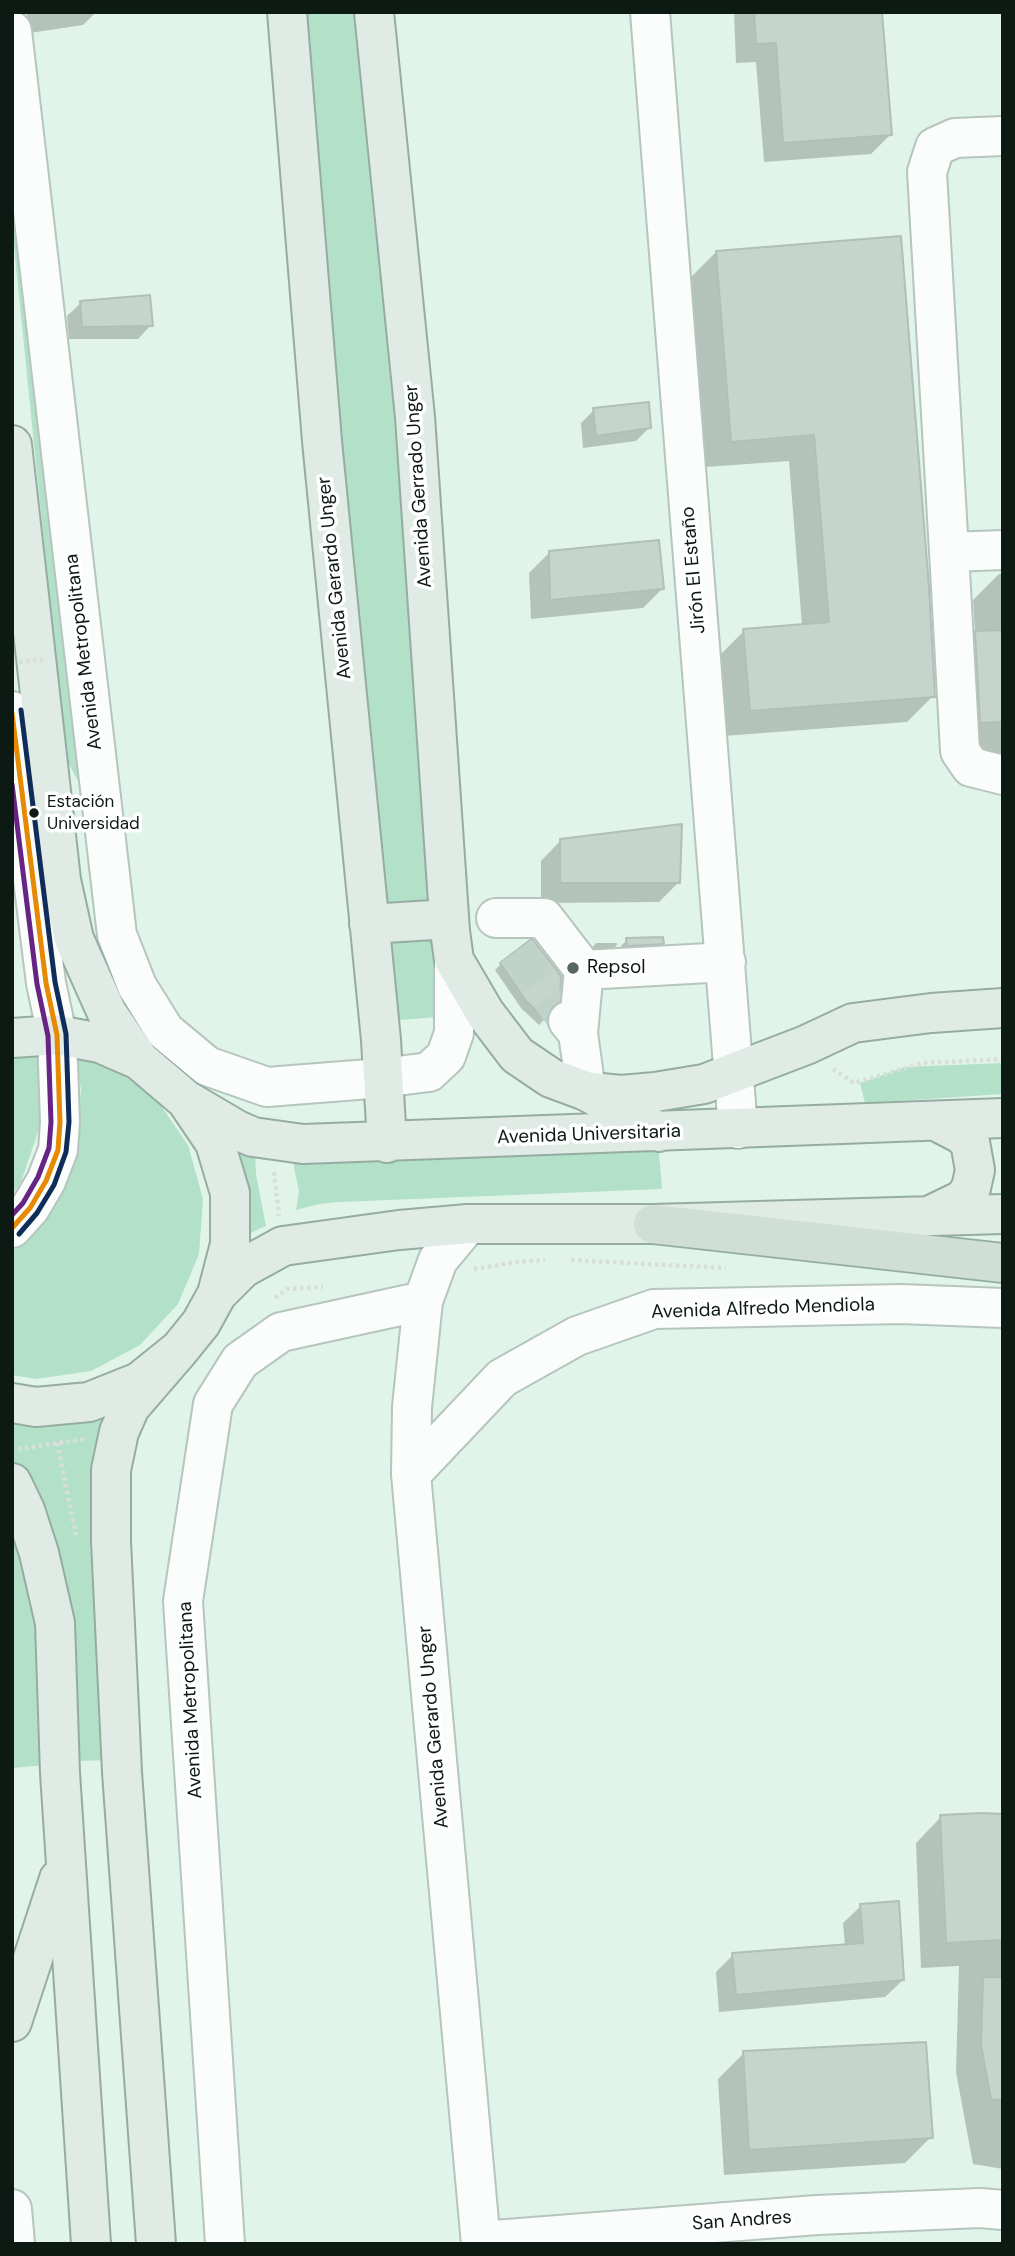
<!DOCTYPE html>
<html>
<head>
<meta charset="utf-8">
<style>
	body { margin:0 }
	#map { position:relative; width:1015px; height:2256px; overflow:hidden; background:#e0f4e9; font-family:"DM Sans",sans-serif }
	canvas { display:block }
	.frame { position:absolute; inset:0; border:14px solid #0d1a13; pointer-events:none }
</style>
</head>
<body>
<div id="map">
<canvas width="1015" height="2256"></canvas>
<div class="frame"></div>
</div>
<script>
const g = document.querySelector('canvas').getContext('2d');
g.lineJoin = 'round';
function paint(path, color) { g.fillStyle = color; g.fill(path, 'evenodd'); }
const shape = rows => new Path2D(rows.map(r => 'M' + r).join(''));
function strokePath(path, color, width, dash) { g.strokeStyle = color; g.lineWidth = width; g.lineCap = dash ? 'butt' : 'round'; g.setLineDash(dash || []); g.stroke(path); }
function write(font, color, halo, rows, align = 'center') {
  g.font = font + ' "DM Sans",sans-serif'; g.lineWidth = 7; g.setLineDash([]); g.textBaseline = 'middle'; g.strokeStyle = halo; g.fillStyle = color; for (const [text, x, y, turn = 0] of rows) {
    g.save(); g.translate(x, y); g.rotate((+turn || 0) * Math.PI / 180); g.textAlign = isNaN(turn) ? turn : align; if (halo) g.strokeText(text, 0, 0); g.fillText(text, 0, 0); g.restore();
  }
}
paint(shape([
	[301,12,363,12,441,949,437,1017,400,1020,386,1011],
	[12,103,83,790,66,759,12,227],
	[47,1052,44,1114,21,1182,12,1195,12,1053],
	[76,1057,112,1067,157,1100,188,1145,203,1199,199,1254,178,1304,140,1345,91,1371,36,1379,12,1375,12,1251,20,1247,57,1204,74,1156,81,1090],
	[1003,1063,1003,1094,865,1103,860,1083,905,1067],
	[658,1141,662,1189,339,1202,319,1204,296,1210,299,1191,293,1162],
	[231,1148,255,1148,256,1175,266,1226,248,1234,250,1212,247,1192],
	[112,1410,111,1760,75,1761,23,1476,12,1458,12,1422],
	[12,1515,41,1612,47,1765,12,1768]
]), '#b2e0c8');
paint(shape([
	[26,12,96,12,83,25,30,33],
	[734,12,881,12,891,134,871,154,764,162,756,62,736,63],
	[899,238,933,696,907,722,724,736,718,657,744,631,802,626,789,461,706,467,690,278,716,252],
	[81,303,151,325,138,339,69,339,67,316],
	[594,410,650,427,636,441,583,448,581,423],
	[549,553,663,588,643,608,531,619,529,573],
	[999,574,1003,574,1003,780,984,780,982,747,955,749,950,659,975,634,973,600],
	[561,840,679,882,659,902,541,903,541,861],
	[627,940,662,943,655,949,621,951,621,946],
	[596,943,617,943,617,945,610,952,590,953,590,950],
	[501,964,546,1012,545,1019,539,1025,521,1008,495,970],
	[1003,1816,1003,2169,973,2164,956,2072,959,1966,921,1968,916,1843,941,1817],
	[861,1906,903,1980,885,1997,719,2012,716,1972,733,1955,845,1946,843,1923],
	[744,2053,931,2137,905,2163,724,2175,718,2079]
]), '#0003');
const building = shape([
	[754,12,882,12,892,135,783,143,776,43,756,44,754,12],
	[901,236,929,587,935,697,750,711,743,629,829,622,814,435,731,442,716,251,901,236],
	[150,295,153,326,82,327,80,301,150,295],
	[649,402,651,428,596,436,593,408,649,402],
	[659,540,664,589,550,600,549,551,659,540],
	[1003,630,1003,722,980,723,975,631,1003,630],
	[682,824,680,883,560,883,560,839,682,824],
	[663,937,664,944,627,946,626,938,663,937],
	[530,940,533,940,561,976,560,995,558,996,559,1002,554,1005,548,1013,547,1020,527,1002,500,963,530,940],
	[981,1813,1003,1814,1003,1940,946,1943,940,1815,981,1813],
	[899,1901,904,1980,736,1995,732,1953,863,1943,860,1904,899,1901],
	[983,1977,1003,1977,1003,2099,991,2100,981,2045,983,1977],
	[926,2042,933,2138,749,2150,743,2051,926,2042]
]);
paint(building, '#c5d5cc');
strokePath(building, '#b0bfb7', 2);
strokePath(shape([
	[516,951,568,1021]
]), '#c0d3c9', 38, [38, 19]);
const minor = shape([
	[650,12,738,1129],
	[12,31,117,935,137,986,165,1031,207,1066,267,1087,382,1078,429,1072,446,1056,454,1033,454,960],
	[1003,550,949,552,960,751,971,767,1003,775],
	[949,552,927,172,935,147,955,138,1003,136],
	[12,711,46,983,57,1035,60,1122,58,1150,46,1181,30,1208,12,1228],
	[496,918,544,918,584,970,578,1033],
	[584,970,726,962],
	[568,1021,578,1033,586,1091],
	[468,1224,438,1260,423,1301,412,1407,411,1474,481,2244],
	[411,1474,502,1378,577,1336,654,1309,901,1304,1003,1308],
	[12,2209,15,2244],
	[481,2241,817,2215,980,2208,1003,2210],
	[225,2244,183,1601,213,1404,240,1361,281,1332,423,1301]
]);
const major = shape([
	[287,12,322,441,381,1040,387,1143],
	[374,12,415,417,450,931,454,960,485,1013,517,1055,551,1078,586,1091,659,1132],
	[12,445,61,880,74,939,107,1013,139,1060],
	[369,924,449,919],
	[12,1038,57,1035,100,1043,139,1060,186,1100,215,1143,230,1193,230,1244,217,1294,201,1323,180,1349,139,1382,89,1402,36,1407,12,1403],
	[591,1092,621,1095,655,1092,704,1084,806,1045,853,1023,931,1013,1003,1008],
	[186,1100,237,1130,253,1137,303,1144,1003,1118],
	[931,1215,964,1199,971,1188,975,1170,970,1142,961,1134,936,1121],
	[217,1294,243,1268,283,1246,399,1230,468,1224,653,1224,1003,1214],
	[12,1483,25,1510,39,1553,55,1623,60,1773,91,2244],
	[12,2022,59,1879],
	[156,2244,122,1772,111,1541,111,1470,119,1432,130,1407,180,1349]
]);
const highway = shape([
	[653,1224,1003,1263]
]);
strokePath(minor, '#b6c5bd', 42);
strokePath(major, '#95ada1', 42);
strokePath(highway, '#95ada1', 42);
strokePath(shape([
	[833,1069,854,1083,923,1063,1003,1059],
	[274,1172,279,1216],
	[571,1260,726,1268],
	[474,1269,516,1262,545,1260],
	[275,1298,287,1289,323,1287],
	[57,1443,76,1535],
	[18,1449,85,1439]
]), '#d8dfdb', 4.5, [3.5, 3.5]);
strokePath(minor, '#fafdfc', 38);
strokePath(major, '#e0ebe6', 38);
strokePath(highway, '#cfdfd7', 38);
strokePath(shape([
	[12,663,46,659]
]), '#d8dfdb', 4.5, [3.5, 3.5]);
strokePath(shape([
	[12,713,46,983,57,1035,60,1122,58,1150,46,1181,30,1208,12,1228]
]), '#e78902', 5);
strokePath(shape([
	[12,784,37,984,48,1036,51,1122,49,1148,38,1177,23,1203,12,1215]
]), '#662485', 5);
strokePath(shape([
	[19,1234,37,1213,54,1185,66,1152,69,1122,66,1034,55,982,21,710]
]), '#102c58', 5);
for (const [x, y, r, color] of [
	[34,813,6,"#0d1a13"],
	[573,968,7,"#57665e"]
]) { const dot = new Path2D(); dot.arc(x, y, r, 0, 2 * Math.PI); g.fillStyle = color; g.fill(dot); strokePath(dot, '#fff', 2.5); }
write('17px', '#0d1a13', '#fff', [
	["Estación",47,803],
	["Universidad",47,825]
], 'left');
write('19px', '#0d1a13', '#fff', [
	["Avenida Gerrado Unger",419,486,-94],
	["Jirón El Estaño",694,570,-95],
	["Avenida Gerardo Unger",335,578,-96],
	["Avenida Metropolitana",84,652,-97],
	["Avenida Universitaria",589,1135,-2],
	["Avenida Alfredo Mendiola",763,1309,-2],
	["Avenida Metropolitana",191,1700,-93],
	["Avenida Gerardo Unger",434,1727,-95],
	["San Andres",742,2221,-4]
]);
write('19px', '#0d1a13', '#fff', [
	["Repsol",587,968]
], 'left');
</script>
</body>
</html>
